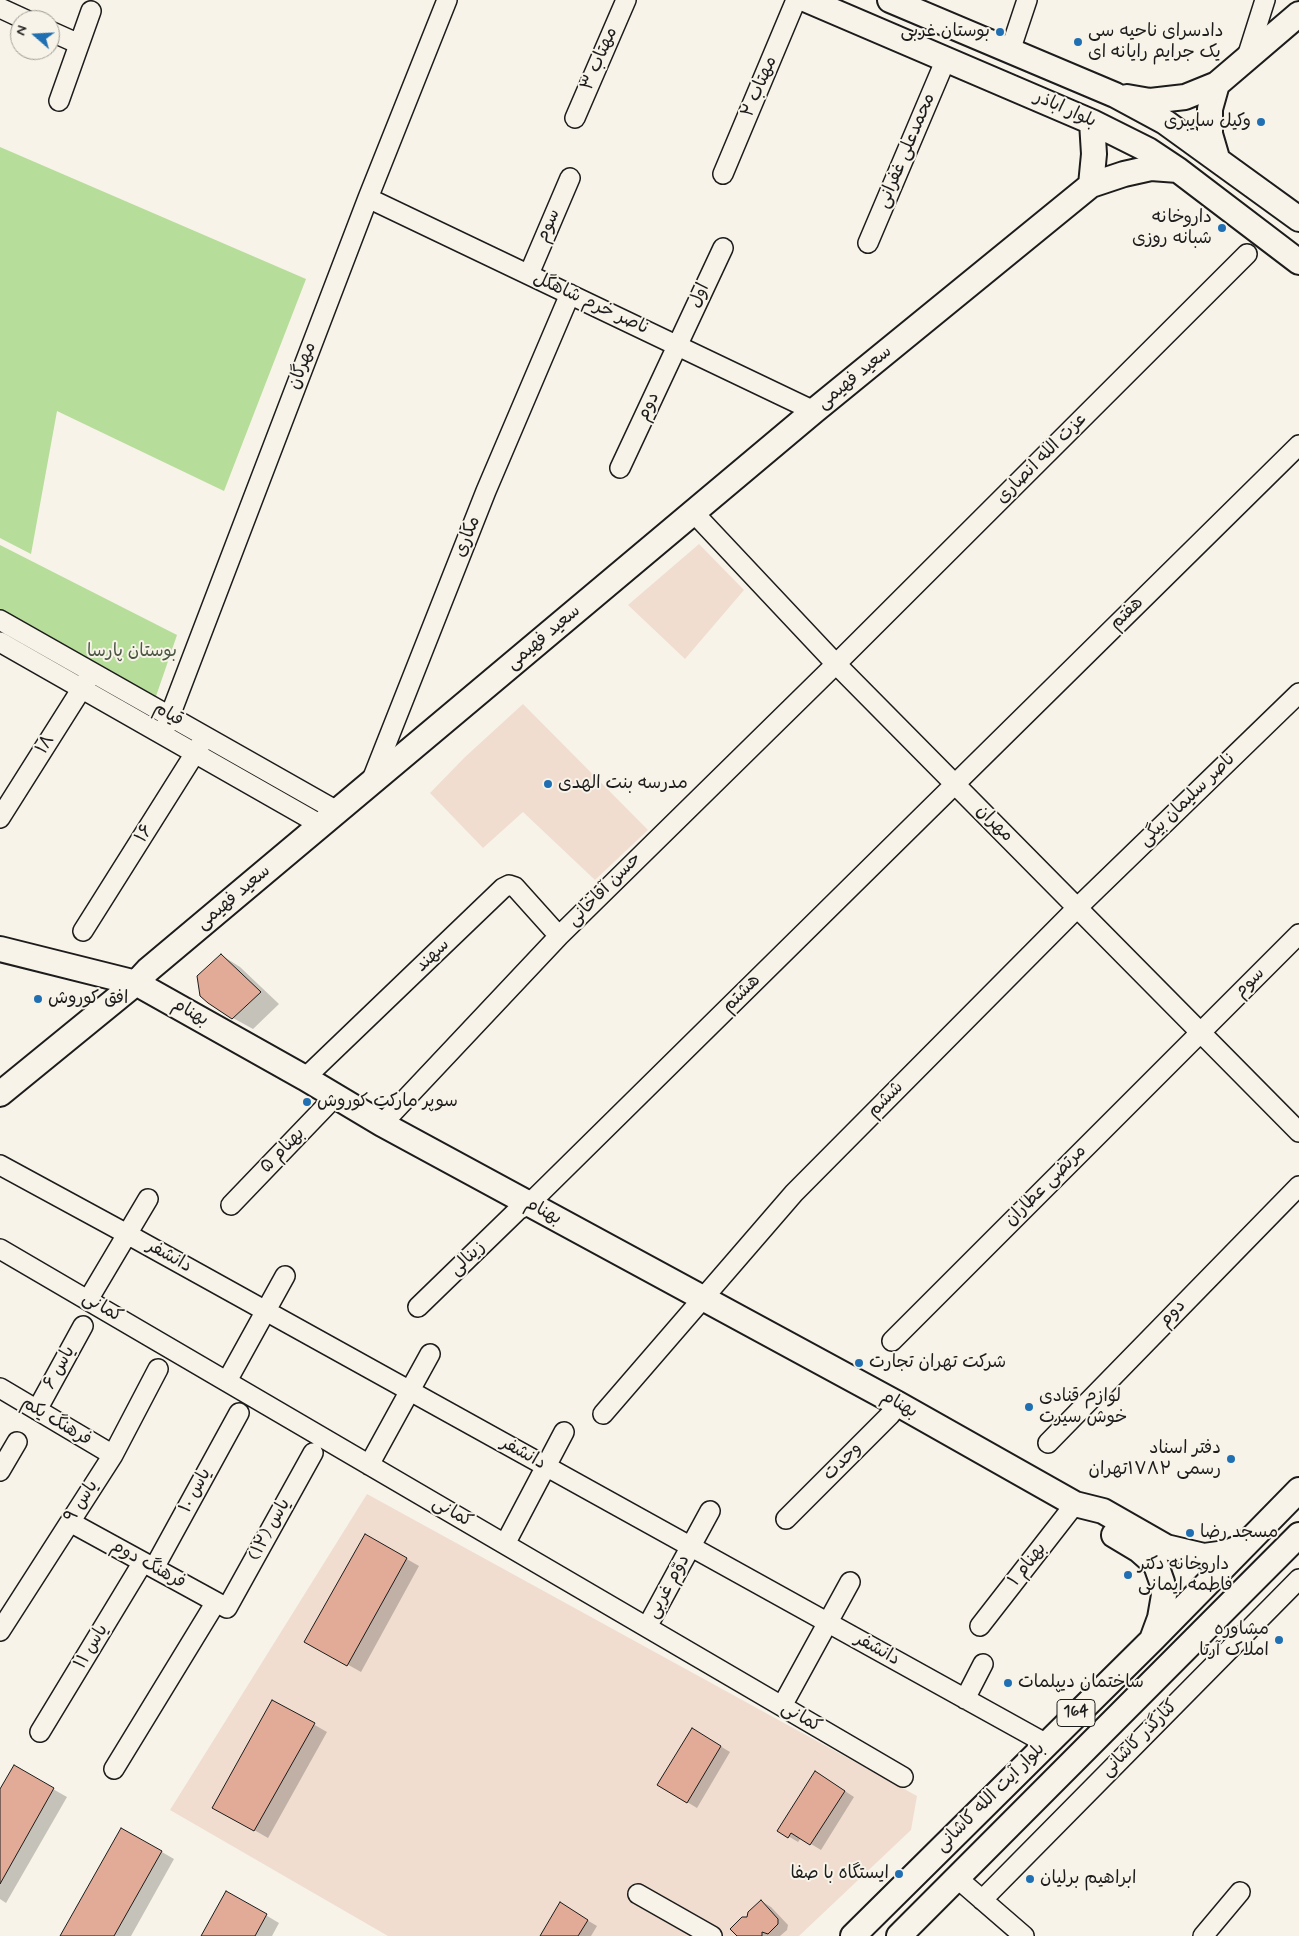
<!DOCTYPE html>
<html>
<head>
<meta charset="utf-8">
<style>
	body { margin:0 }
	#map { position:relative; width:1299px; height:1936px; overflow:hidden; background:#f7f3e8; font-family:Mynerve,sans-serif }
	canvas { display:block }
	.north { position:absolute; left:10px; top:10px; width:50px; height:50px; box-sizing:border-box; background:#f7f3e8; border:1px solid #9f9d96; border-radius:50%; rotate:289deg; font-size:14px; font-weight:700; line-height:20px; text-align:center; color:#1c1c1c }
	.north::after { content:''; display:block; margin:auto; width:18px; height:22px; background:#1f6fb2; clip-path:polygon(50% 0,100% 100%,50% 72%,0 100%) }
</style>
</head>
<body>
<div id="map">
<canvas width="1299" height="1936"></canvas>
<div class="north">N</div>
</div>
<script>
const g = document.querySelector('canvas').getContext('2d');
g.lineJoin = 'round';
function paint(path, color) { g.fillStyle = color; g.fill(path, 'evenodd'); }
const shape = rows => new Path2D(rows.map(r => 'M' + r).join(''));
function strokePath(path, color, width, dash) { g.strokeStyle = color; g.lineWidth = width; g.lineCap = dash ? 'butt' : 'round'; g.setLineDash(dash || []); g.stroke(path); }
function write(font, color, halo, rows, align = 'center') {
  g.font = font + ' Mynerve,"Playpen Sans Arabic",sans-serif'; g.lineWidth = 4; g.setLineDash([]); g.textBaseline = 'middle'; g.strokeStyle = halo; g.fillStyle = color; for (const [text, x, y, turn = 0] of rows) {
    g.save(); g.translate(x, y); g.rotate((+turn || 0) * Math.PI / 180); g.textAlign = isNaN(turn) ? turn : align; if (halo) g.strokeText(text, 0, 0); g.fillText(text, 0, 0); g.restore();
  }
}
paint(shape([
	[699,544,744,590,685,659,628,605],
	[523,704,648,830,595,880,523,812,483,848,430,793,465,757],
	[367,1494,917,1796,911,1830,799,1936,388,1936,170,1810]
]), '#f0ddd0');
paint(shape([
	[0,147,306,279,224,491,57,411,31,554,0,538],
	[0,545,177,635,153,705,0,618]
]), '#b6dd99');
paint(shape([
	[221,955,240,967,279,1004,253,1029,233,1018],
	[365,1535,419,1566,361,1672,306,1641],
	[273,1701,327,1732,268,1838,214,1807],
	[692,1729,730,1752,697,1808,659,1785],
	[14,1767,67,1797,6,1903,0,1899,0,1792],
	[825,1778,854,1797,821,1850,801,1838,798,1842,778,1830],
	[122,1829,174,1859,131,1936,63,1936],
	[227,1892,279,1923,272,1936,202,1936],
	[761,1901,771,1907,788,1925,787,1930,780,1936,739,1936],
	[560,1904,597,1926,591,1936,541,1936]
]), '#0003');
const building = shape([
	[221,954,261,992,232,1019,208,1003,200,996,197,976,221,954],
	[365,1534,407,1558,347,1666,304,1642,365,1534],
	[272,1700,315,1723,254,1831,212,1808,272,1700],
	[692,1728,721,1746,687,1803,657,1785,692,1728],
	[14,1765,54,1788,0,1884,0,1789,14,1765],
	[815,1771,845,1791,810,1845,791,1833,788,1838,777,1831,815,1771],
	[121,1828,162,1851,114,1936,60,1936,121,1828],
	[226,1891,267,1914,255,1936,201,1936,226,1891],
	[761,1900,778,1919,778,1924,768,1934,762,1932,762,1936,737,1936,730,1929,742,1917,747,1917,748,1912,761,1900],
	[560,1902,588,1920,578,1936,540,1936,560,1902]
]);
paint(building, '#e1ab97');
strokePath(building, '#1c1c1c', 1);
const minor = shape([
	[0,8,26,20],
	[50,31,79,44],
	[1010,51,1027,0],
	[1246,60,1265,0],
	[59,101,91,11],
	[575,118,626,0],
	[723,174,796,0],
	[368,198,814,411],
	[868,243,946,59],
	[529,274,570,178],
	[620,468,723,248],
	[694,513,836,664,1299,1132],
	[0,620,337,811],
	[0,642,321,825],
	[163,734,368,198,447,0],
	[371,782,486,491,570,294],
	[0,818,89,677],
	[83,931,202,742],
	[305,1078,503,888,509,885,515,887,559,936],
	[382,1124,559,936,836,664,1247,254],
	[0,1165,127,1234,1045,1743],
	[231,1205,327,1105,334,1095],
	[0,1249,903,1777],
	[88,1300,148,1199],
	[418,1307,518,1210,529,1204,1299,445],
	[892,1341,1299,934],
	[227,1381,285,1276],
	[0,1388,113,1455],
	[37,1410,83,1326],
	[603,1414,794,1193,1077,908,1299,693],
	[1048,1443,1299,1186],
	[369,1465,430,1354],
	[0,1471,17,1442],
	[786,1519,890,1415,898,1404],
	[70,1522,227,1608,313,1453],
	[505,1544,564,1432],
	[154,1568,239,1413],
	[980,1626,1075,1504],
	[647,1627,710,1511],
	[0,1631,113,1455,158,1369],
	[965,1699,983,1664],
	[782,1706,850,1582],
	[40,1732,143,1562],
	[114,1769,216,1602],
	[957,1878,1024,1936],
	[638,1894,712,1936],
	[982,1900,1299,1579],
	[1203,1936,1240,1892]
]);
const major = shape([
	[807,0,1092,122,1148,150,1178,170,1299,262],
	[890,0,1115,95,1165,122,1299,219],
	[1127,97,1150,101,1185,97,1217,84,1299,14],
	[1217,158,1210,134,1210,109,1217,84],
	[1091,185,1094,154,1092,122],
	[0,949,136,983,305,1078,382,1124,898,1404,1075,1504,1103,1511,1166,1547,1204,1556,1226,1553,1243,1546],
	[0,1094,136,983,148,970,814,411,1091,185,1124,174,1151,168,1178,170],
	[1114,1535,1139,1550,1156,1565,1162,1582,1164,1595,1160,1618,1153,1637],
	[853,1936,1153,1639,1299,1490],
	[899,1936,1299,1535]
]);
strokePath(minor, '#1c1c1c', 22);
strokePath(major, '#1c1c1c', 28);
strokePath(minor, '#f7f3e8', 19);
strokePath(major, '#f7f3e8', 24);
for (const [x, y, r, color] of [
	[1000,32,5,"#1f6fb2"],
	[1078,42,5,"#1f6fb2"],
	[1261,122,5,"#1f6fb2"],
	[1222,228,5,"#1f6fb2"],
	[548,784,5,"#1f6fb2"],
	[38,999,5,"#1f6fb2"],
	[307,1102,5,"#1f6fb2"],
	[859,1363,5,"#1f6fb2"],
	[1029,1407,5,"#1f6fb2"],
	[1231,1459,5,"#1f6fb2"],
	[1190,1533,5,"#1f6fb2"],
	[1128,1575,5,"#1f6fb2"],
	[1279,1640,5,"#1f6fb2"],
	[1008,1683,5,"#1f6fb2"],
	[899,1874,5,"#1f6fb2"],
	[1030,1879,5,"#1f6fb2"]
]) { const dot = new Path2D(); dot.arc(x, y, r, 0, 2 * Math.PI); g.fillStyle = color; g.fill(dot); strokePath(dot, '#f7f3e8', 2); }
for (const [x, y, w] of [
	[1076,1713,38]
]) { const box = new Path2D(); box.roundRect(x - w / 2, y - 13.5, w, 27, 4); g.fillStyle = '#f7f3e8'; g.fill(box); strokePath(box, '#1c1c1c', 1); }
write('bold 16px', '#1c1c1c', null, [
	["164",1076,1713]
]);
write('18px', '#1c1c1c', '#f7f3e8', [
	["بوستان غربی",990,32,"right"],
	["دادسرای ناحیه سی",1088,32],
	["یک جرایم رایانه ای",1088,53],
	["وکیل سایبری",1251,122,"right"],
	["داروخانه",1212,218,"right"],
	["شبانه روزی",1212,239,"right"],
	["مدرسه بنت الهدی",558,784],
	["افق کوروش",48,999],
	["سوپر ماركت كوروش",317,1102],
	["شرکت تهران تجارت",869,1363],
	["لوازم قنادی",1039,1397],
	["خوش سیرت",1039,1418],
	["دفتر اسناد",1221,1449,"right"],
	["رسمی ۱۷۸۲تهران",1221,1470,"right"],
	["مسجد رضا",1200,1533],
	["داروخانه دکتر",1138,1565],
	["فاطمه ایمانی",1138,1586],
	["مشاوره",1269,1630,"right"],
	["املاک آرتا",1269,1651,"right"],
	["ساختمان دیپلمات",1018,1683],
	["ایستگاه با صفا",889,1874,"right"],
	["ابراهیم برلیان",1040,1879]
], 'left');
write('18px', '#1c1c1c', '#f7f3e8', [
	["مهتاب ۳",600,59,-67],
	["مهتاب ۲",760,87,-67],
	["بلوار اباذر",1065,110,24],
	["محمدعلی غفرانی",907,151,-67],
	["سوم",549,226,-67],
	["اول",700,296,-65],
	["ناصر خرم شاهگل",591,304,25],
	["مهرگان",303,366,-69],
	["سعید فهیمی",855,378,-39],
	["دوم",649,407,-65],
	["عزت الله انصاری",1042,459,-45],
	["مکاری",468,537,-68],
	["هفتم",1127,614,-44],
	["سعید فهیمی",544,638,-40],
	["قیام",168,715,30],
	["۱۸",46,745,-58],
	["ناصر سلیمان بیگی",1188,800,-44],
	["مهران",994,824,45],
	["۱۶",145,834,-58],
	["حسن آقاخانی",605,890,-45],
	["سعید فهیمی",234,898,-40],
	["سهند",433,956,-44],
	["سوم",1250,983,-45],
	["هشتم",742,994,-45],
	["بهنام",190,1013,29],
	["ششم",886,1100,-45],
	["بهنام ۵",283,1151,-46],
	["مرتضی عطاران",1046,1186,-45],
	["بهنام",543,1212,28],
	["دانشفر",169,1257,29],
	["زینالی",468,1259,-44],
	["کمانی",102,1308,30],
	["دوم",1173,1314,-46],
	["یاس ۶",60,1368,-61],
	["بهنام",899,1405,29],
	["فرهنگ یکم",56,1422,31],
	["دانشفر",523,1454,29],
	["وحدت",843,1462,-45],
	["یاس ۱۰",196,1491,-62],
	["یاس ۹",82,1502,-57],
	["کمانی",452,1513,30],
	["یاس (۱۲)",270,1530,-61],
	["فرهنگ دوم",148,1565,29],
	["بهنام ۱",1028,1565,-52],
	["دوّم غربی",669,1587,-61],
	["یاس ۱۱",92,1647,-59],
	["دانشفر",877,1650,29],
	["کمانی",801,1718,30],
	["کنارگذر کاشانی",1140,1739,-45],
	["بلوار آیت الله کاشانی",991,1798,-45]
]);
write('18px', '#4a5642', '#f7f3e8', [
	["بوستان پارسا",132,652]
]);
</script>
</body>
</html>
